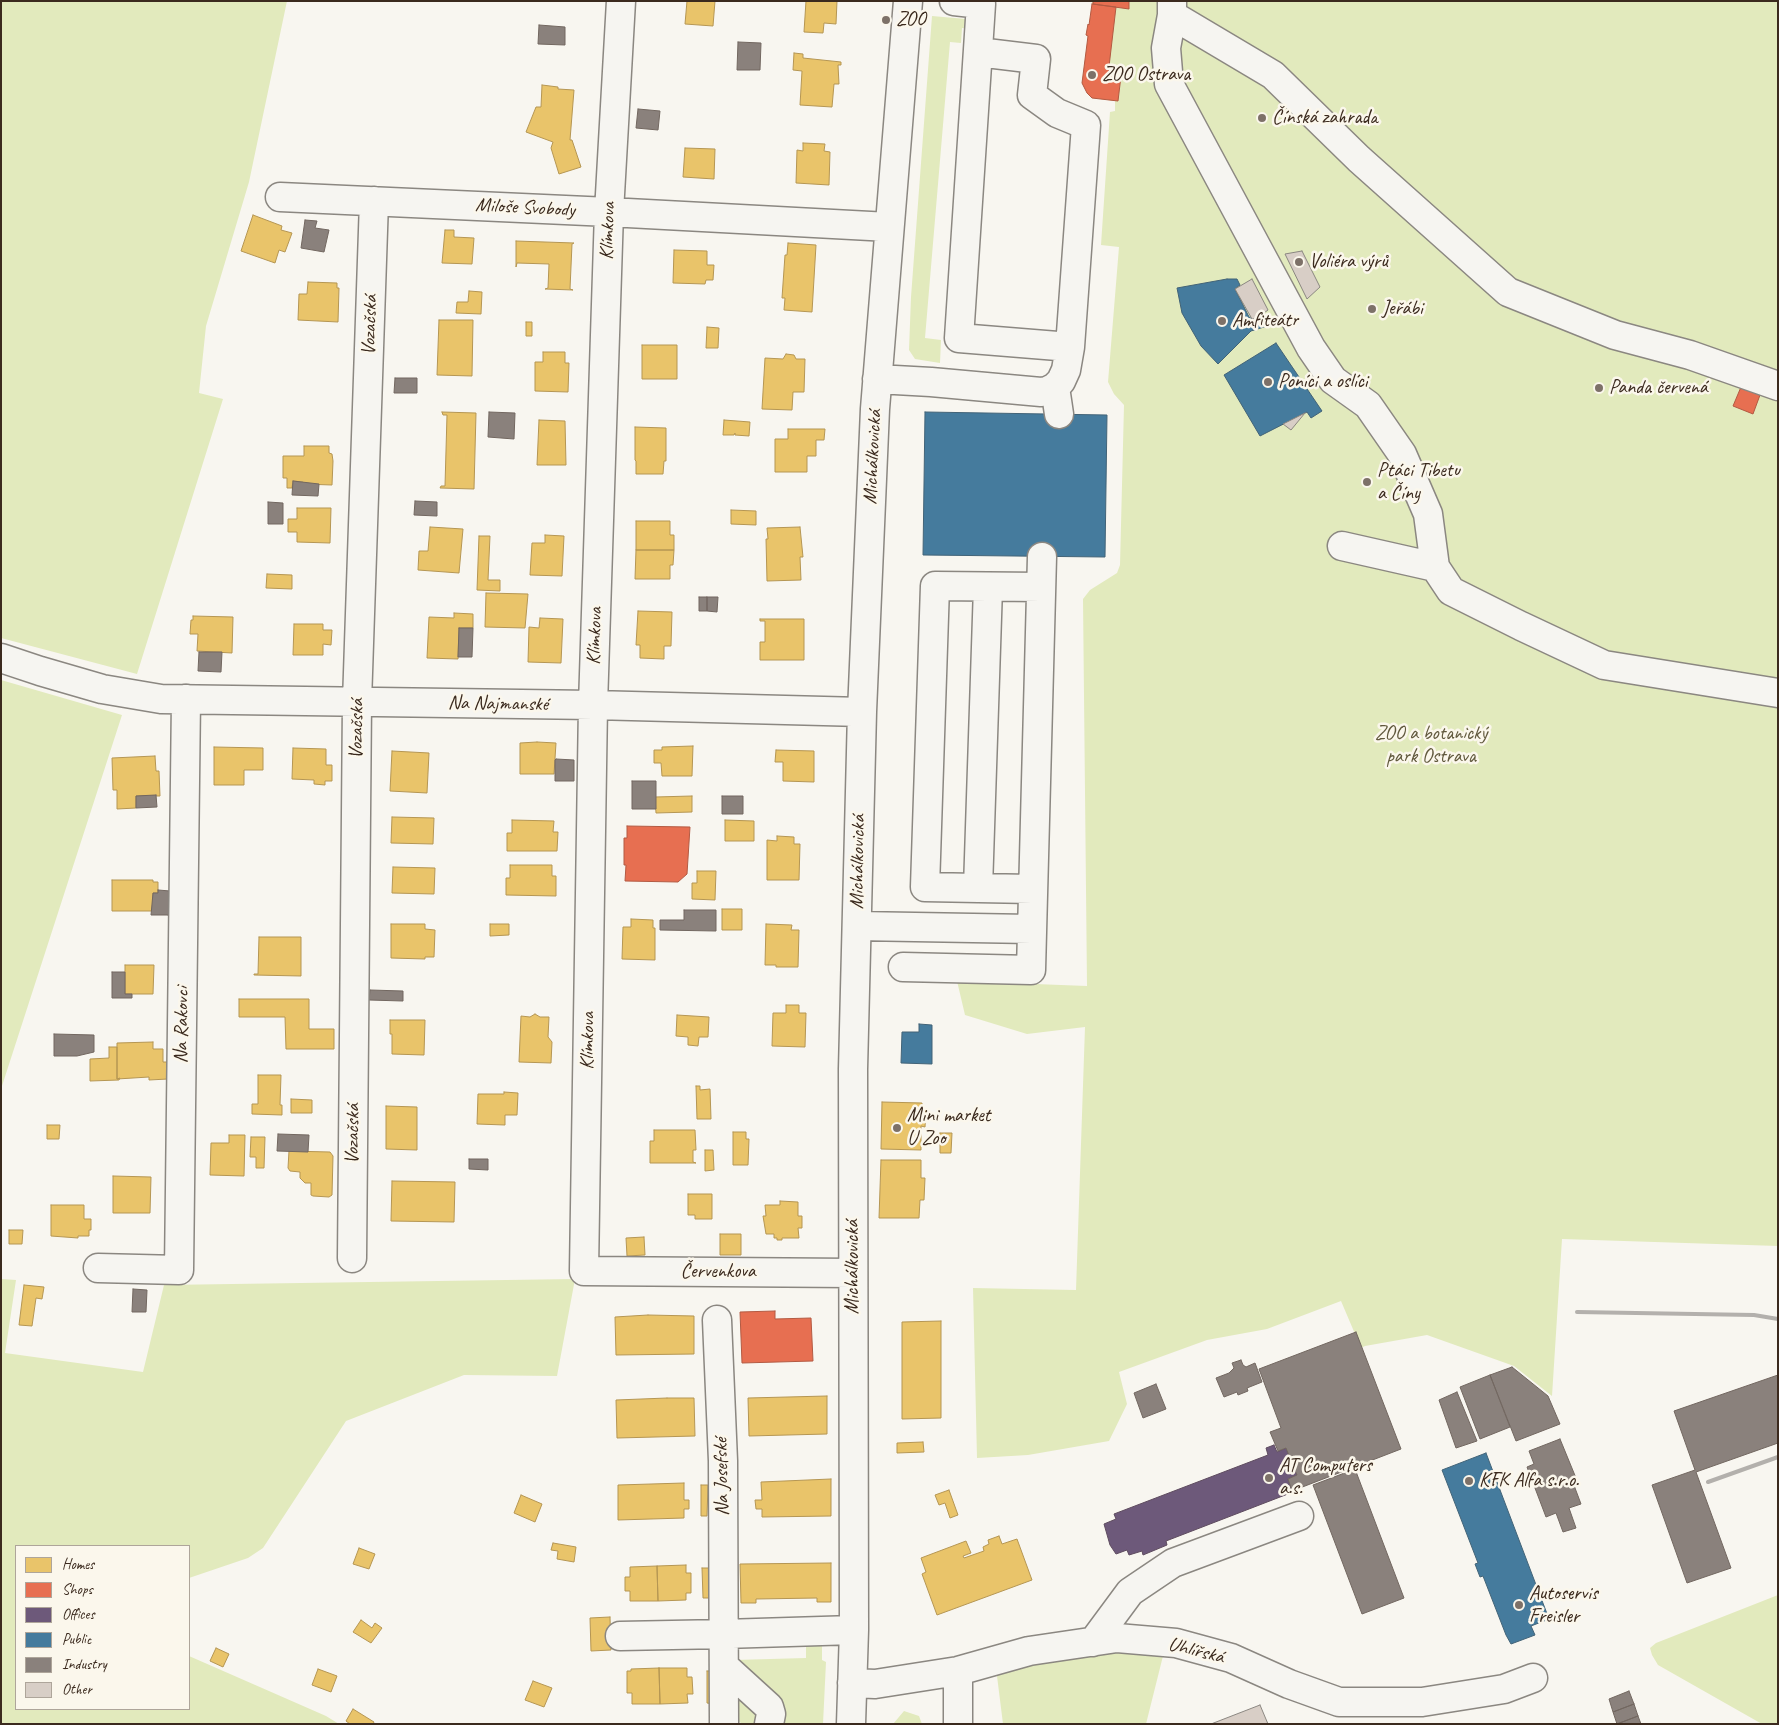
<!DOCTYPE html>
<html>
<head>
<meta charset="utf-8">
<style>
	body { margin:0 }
	#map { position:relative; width:1779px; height:1725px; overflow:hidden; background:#f8f6f0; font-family:Caveat,sans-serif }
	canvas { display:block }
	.frame { position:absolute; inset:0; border:2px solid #3b2a1e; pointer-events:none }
	.legend { position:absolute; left:15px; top:1545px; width:175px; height:165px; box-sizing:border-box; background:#fbf7ec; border:1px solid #aea59a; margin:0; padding:6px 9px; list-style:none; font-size:15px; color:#3b2a1e }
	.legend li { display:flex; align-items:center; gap:10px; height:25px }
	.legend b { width:25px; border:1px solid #aea59a }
</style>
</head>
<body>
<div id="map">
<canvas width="1779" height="1725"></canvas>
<div class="frame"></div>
<ul class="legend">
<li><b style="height:14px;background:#e9c46a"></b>Homes</li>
<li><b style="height:14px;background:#e76f51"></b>Shops</li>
<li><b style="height:14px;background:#6d597a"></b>Offices</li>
<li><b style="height:14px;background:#457b9d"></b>Public</li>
<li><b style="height:14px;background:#8a817c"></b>Industry</li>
<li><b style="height:14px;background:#d8cec6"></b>Other</li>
</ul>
</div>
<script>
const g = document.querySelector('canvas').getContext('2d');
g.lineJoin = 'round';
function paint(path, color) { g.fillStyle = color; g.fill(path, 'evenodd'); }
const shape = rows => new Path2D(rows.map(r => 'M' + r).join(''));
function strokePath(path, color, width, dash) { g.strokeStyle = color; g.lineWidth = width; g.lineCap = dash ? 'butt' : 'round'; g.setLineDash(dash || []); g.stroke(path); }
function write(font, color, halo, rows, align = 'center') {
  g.font = font + ' Caveat,sans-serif'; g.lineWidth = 5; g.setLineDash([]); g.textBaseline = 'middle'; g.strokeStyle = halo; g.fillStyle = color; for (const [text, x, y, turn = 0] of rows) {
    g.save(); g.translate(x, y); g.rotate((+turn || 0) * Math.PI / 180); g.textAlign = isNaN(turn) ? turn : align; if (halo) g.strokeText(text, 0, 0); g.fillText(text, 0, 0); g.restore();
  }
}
paint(shape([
	[1,1,287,1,249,182,206,326,199,393,223,399,137,674,1,638],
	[1092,1,1778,1,1778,1246,1562,1239,1552,1396,1514,1366,1427,1335,1365,1346,1361,1348,1341,1301,1267,1329,1207,1340,1119,1372,1127,1404,1109,1441,1028,1455,977,1458,973,1288,1076,1290,1085,1027,1027,1034,965,1015,957,981,1087,986,1083,599,1090,590,1117,573,1120,565,1124,405,1114,394,1108,382,1119,247,1101,245,1110,112,1115,111,1115,101,1092,98,1087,93,1082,83,1088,36,1086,35,1088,24,1090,24],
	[932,16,966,19,970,29,962,28,961,43,950,42,925,338,941,340,940,363,915,359,909,350,911,297],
	[1,680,122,715,1,1089],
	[1,1279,16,1280,5,1353,143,1372,164,1285,575,1279,557,1376,464,1375,346,1421,263,1548,248,1558,189,1578,189,1546,16,1546,16,1709,189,1709,189,1656,326,1716,339,1724,1,1724],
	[1778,1595,1778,1724,1762,1724,1658,1665,1652,1655,1650,1648,1656,1643],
	[822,1639,822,1660,826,1662,823,1724,777,1724,773,1691,747,1667,742,1671,734,1660,806,1658,806,1640],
	[1078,1650,1164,1652,1146,1724,1003,1724,996,1668],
	[734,1686,757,1707,759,1724,743,1724,734,1719],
	[904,1711,919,1716,922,1724,893,1724]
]), '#e2eabd');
const homes = shape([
	[687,1,715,1,713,26,685,24,687,1],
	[806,1,837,1,836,24,824,23,823,33,804,32,806,1],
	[794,53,803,54,803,58,841,62,841,65,838,65,839,84,834,84,832,107,800,105,802,71,793,70,794,53],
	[542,85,558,87,558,89,574,90,570,140,572,140,581,167,559,174,551,148,553,142,526,132,536,107,541,107,542,85],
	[803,143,825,144,824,151,830,152,829,185,796,183,797,150,803,151,803,143],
	[685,148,715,149,714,179,683,177,685,148],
	[253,215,282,226,281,230,292,233,285,252,279,250,275,263,241,251,253,215],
	[445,230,454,230,454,237,474,238,472,264,442,263,445,230],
	[516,241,574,243,572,244,570,289,573,290,545,289,548,288,549,264,517,263,516,267,516,241],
	[788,243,816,245,812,312,784,310,785,298,782,298,785,255,787,255,788,243],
	[674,250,707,251,707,265,714,265,713,280,706,280,705,284,673,283,674,250],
	[308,282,337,283,337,288,339,288,338,322,298,320,299,294,307,294,308,282],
	[469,291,482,292,481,314,456,313,457,302,468,302,469,291],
	[439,320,473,320,472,376,437,375,439,320],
	[526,322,532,322,532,336,526,336,526,322],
	[707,327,719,328,718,348,706,348,707,327],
	[642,345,677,345,677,379,642,379,642,345],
	[543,352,565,352,565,363,569,363,568,392,535,391,535,362,543,362,543,352],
	[786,354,794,355,796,359,805,359,804,392,793,392,792,410,762,409,765,358,783,359,786,354],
	[442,412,476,413,474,489,440,488,441,486,445,486,447,415,443,415,442,412],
	[539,420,565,421,566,465,537,465,539,420],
	[724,420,750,422,749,436,735,435,735,433,734,435,723,435,724,420],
	[635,427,666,428,666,461,664,461,663,474,636,474,636,461,635,460,635,427],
	[788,429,825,429,824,440,816,440,816,456,807,456,807,472,775,472,775,439,788,439,788,429],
	[304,446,329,446,329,453,332,454,333,461,332,485,303,484,303,482,293,481,292,488,287,488,287,478,283,478,283,456,304,456,304,446],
	[297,508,331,508,330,543,297,542,297,532,288,532,288,519,297,519,297,508],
	[731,510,756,511,756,525,731,524,731,510],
	[636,521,670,521,670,535,674,535,674,550,636,550,636,521],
	[430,527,463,529,459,573,418,570,419,551,428,551,430,527],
	[800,527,803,557,800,557,801,580,767,581,766,539,768,539,767,528,800,527],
	[545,535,564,536,562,576,530,575,532,543,545,543,545,535],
	[479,536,490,536,488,580,500,580,500,591,477,590,479,536],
	[636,550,674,550,673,565,670,565,670,579,635,579,636,550],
	[267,574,292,575,292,589,266,588,267,574],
	[486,593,528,594,525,628,485,627,486,593],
	[638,611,672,612,671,646,664,646,664,659,640,658,640,645,636,645,638,611],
	[454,613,473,614,473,628,459,628,458,659,427,658,429,617,454,618,454,613],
	[193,616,233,617,232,653,197,651,198,634,190,634,191,620,193,620,193,616],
	[540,618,563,619,561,663,528,662,529,627,539,628,540,618],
	[760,619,804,619,804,660,760,660,760,642,765,642,765,621,760,621,760,619],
	[294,624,323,624,323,630,332,630,331,645,323,644,323,655,293,655,294,624],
	[537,742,556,743,554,774,520,774,520,743,537,742],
	[693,746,692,776,662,776,661,763,654,763,654,750,662,750,662,747,693,746],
	[214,747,263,748,263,770,244,770,244,785,214,785,214,747],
	[293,748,326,749,326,765,332,765,332,781,325,781,325,785,314,784,314,780,292,779,293,748],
	[776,750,814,751,814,782,783,781,783,762,775,762,776,750],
	[392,751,429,753,427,793,390,791,392,751],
	[155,756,156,771,159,771,160,796,136,796,136,808,117,809,117,790,113,790,112,758,155,756],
	[692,796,692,812,656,813,655,797,692,796],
	[392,817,434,818,433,844,391,843,392,817],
	[512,820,554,821,553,832,558,832,557,851,507,851,507,833,512,833,512,820],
	[725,820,754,821,754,841,725,841,725,820],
	[777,836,794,837,794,844,800,844,799,880,767,880,767,840,777,841,777,836],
	[510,865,552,865,552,876,556,876,556,896,506,895,506,878,510,878,510,865],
	[393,867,435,868,434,894,392,893,393,867],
	[697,871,716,871,715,900,692,899,692,883,697,883,697,871],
	[112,880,153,880,153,882,158,882,158,893,153,893,153,911,112,911,112,880],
	[722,909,742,909,742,930,722,930,722,909],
	[631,919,653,920,653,928,655,928,655,960,622,959,623,927,631,927,631,919],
	[391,924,425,924,425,929,435,930,434,957,425,957,425,959,391,958,391,924],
	[490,924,509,924,509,935,490,936,490,924],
	[766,924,792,925,791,930,799,930,798,967,776,967,776,965,765,965,766,924],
	[259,937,301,937,301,976,254,975,254,974,258,974,259,937],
	[125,965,154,965,153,994,125,994,125,965],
	[239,999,309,999,309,1029,334,1029,334,1049,286,1049,285,1017,239,1017,239,999],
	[786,1005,799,1005,799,1013,806,1013,805,1047,772,1046,773,1013,786,1013,786,1005],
	[535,1014,540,1017,549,1017,548,1037,552,1042,551,1063,519,1062,521,1016,530,1017,535,1014],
	[677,1015,709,1017,708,1037,699,1037,698,1046,688,1045,688,1037,676,1036,677,1015],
	[390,1020,425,1020,424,1055,392,1054,392,1034,390,1034,390,1020],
	[153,1042,153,1049,163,1049,163,1062,167,1062,168,1079,149,1080,149,1077,117,1079,117,1043,153,1042],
	[109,1047,117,1047,117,1079,120,1078,119,1080,90,1081,90,1059,109,1058,109,1047],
	[258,1075,281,1075,280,1105,282,1105,282,1115,252,1114,252,1104,258,1104,258,1075],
	[696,1086,700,1086,700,1090,710,1089,711,1119,697,1119,696,1086],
	[504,1092,518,1093,517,1115,505,1115,505,1125,477,1124,478,1094,504,1094,504,1092],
	[291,1099,312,1100,312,1113,291,1113,291,1099],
	[882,1102,922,1103,922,1110,926,1111,925,1127,921,1126,921,1150,881,1149,882,1102],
	[386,1106,417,1107,417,1150,386,1149,386,1106],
	[47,1125,60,1125,59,1139,47,1139,47,1125],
	[654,1130,695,1130,696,1150,693,1150,693,1162,696,1163,650,1163,650,1141,654,1141,654,1130],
	[733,1132,746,1132,746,1139,749,1139,748,1165,733,1165,733,1132],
	[940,1133,952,1133,951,1153,940,1153,940,1133],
	[229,1135,245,1135,244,1176,210,1175,211,1143,229,1143,229,1135],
	[251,1137,265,1137,264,1168,256,1168,256,1157,250,1157,251,1137],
	[705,1150,713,1150,714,1170,705,1171,705,1150],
	[289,1151,330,1152,333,1156,332,1195,329,1197,313,1196,311,1195,311,1183,305,1183,300,1178,300,1172,290,1171,288,1168,289,1151],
	[881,1160,921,1160,921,1178,925,1178,924,1200,920,1200,919,1218,879,1218,881,1160],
	[113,1176,151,1177,150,1213,113,1213,113,1176],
	[392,1181,455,1182,454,1222,391,1221,392,1181],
	[688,1194,712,1194,712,1219,695,1219,695,1215,688,1215,688,1194],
	[780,1201,798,1202,798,1216,802,1216,802,1228,798,1228,799,1238,782,1238,782,1240,777,1240,777,1238,774,1238,774,1234,766,1234,763,1216,766,1216,765,1205,780,1205,780,1201],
	[51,1205,84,1205,84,1219,91,1219,91,1230,89,1230,89,1236,78,1236,78,1238,51,1236,51,1205],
	[9,1230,23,1230,22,1244,9,1244,9,1230],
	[720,1234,741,1234,741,1255,720,1255,720,1234],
	[644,1237,645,1255,627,1256,626,1238,644,1237],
	[24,1285,44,1287,42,1299,36,1298,32,1326,19,1325,24,1285],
	[648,1315,694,1316,694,1354,616,1355,615,1317,648,1315],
	[941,1321,941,1418,902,1419,902,1322,941,1321],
	[827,1396,827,1434,749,1436,748,1398,827,1396],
	[667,1398,694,1398,695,1436,617,1438,616,1400,667,1398],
	[923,1442,924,1452,897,1453,897,1443,923,1442],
	[831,1479,831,1516,762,1517,762,1509,756,1509,755,1500,762,1500,761,1482,831,1479],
	[684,1483,684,1500,689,1500,689,1509,684,1509,684,1518,618,1520,618,1485,684,1483],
	[701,1485,708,1485,707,1516,701,1516,701,1485],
	[949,1490,958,1515,950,1518,945,1503,939,1505,935,1495,949,1490],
	[521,1495,542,1504,535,1522,514,1513,521,1495],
	[999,1536,1002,1544,1017,1539,1032,1580,937,1615,922,1574,926,1572,921,1558,966,1541,971,1553,963,1556,964,1558,984,1551,983,1547,989,1544,988,1540,999,1536],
	[553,1543,576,1547,574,1562,557,1559,558,1551,551,1550,553,1543],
	[359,1548,375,1554,369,1569,353,1564,359,1548],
	[831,1563,831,1602,817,1602,817,1598,756,1599,756,1603,741,1603,740,1564,831,1563],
	[686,1565,686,1573,691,1573,691,1593,686,1593,686,1600,658,1601,657,1566,686,1565],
	[657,1566,658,1601,630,1601,630,1591,625,1591,625,1577,630,1577,630,1567,657,1566],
	[702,1568,710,1568,710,1598,703,1598,702,1568],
	[610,1617,611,1650,591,1651,590,1618,610,1617],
	[361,1620,372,1628,375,1623,382,1628,371,1643,353,1632,361,1620],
	[216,1648,229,1654,223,1667,210,1661,216,1648],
	[659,1668,660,1704,632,1704,632,1693,627,1693,627,1671,631,1671,631,1669,659,1668],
	[659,1668,687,1668,687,1677,692,1677,693,1694,687,1694,688,1703,660,1704,659,1668],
	[318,1669,337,1676,331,1692,312,1685,318,1669],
	[707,1671,713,1671,713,1704,707,1703,707,1671],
	[533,1681,552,1688,544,1707,525,1700,533,1681],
	[353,1709,374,1722,373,1724,350,1724,346,1721,353,1709]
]);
paint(homes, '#e9c46a');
strokePath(homes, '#b59653', 1);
const shops = shape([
	[1093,1,1129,1,1129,9,1093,4,1093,1],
	[1092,4,1116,7,1108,75,1121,76,1118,101,1092,98,1087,93,1082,83,1088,36,1086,35,1088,24,1089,25,1092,4],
	[1741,387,1760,395,1753,414,1733,406,1741,387],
	[627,826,690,827,687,874,678,882,625,881,626,865,624,865,624,838,627,838,627,826],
	[775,1311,775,1319,811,1318,813,1361,742,1363,740,1312,775,1311]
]);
paint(shops, '#e76f51');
strokePath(shops, '#b35a42', 1);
const offices = shape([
	[1274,1445,1277,1452,1286,1448,1297,1475,1288,1479,1293,1492,1166,1541,1167,1545,1143,1555,1142,1551,1129,1555,1127,1550,1116,1554,1110,1545,1104,1524,1116,1519,1114,1514,1268,1455,1266,1448,1274,1445]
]);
paint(offices, '#6d597a');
strokePath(offices, '#5e4b5e', 1);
const public = shape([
	[1227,279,1237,279,1240,285,1235,289,1249,317,1252,319,1257,318,1260,323,1264,322,1267,326,1251,331,1218,364,1201,346,1182,313,1177,288,1227,279],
	[1276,343,1322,411,1311,418,1307,412,1260,436,1224,375,1276,343],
	[925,412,1107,415,1105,557,923,555,925,412],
	[919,1024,932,1025,932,1064,901,1063,902,1032,919,1032,919,1024],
	[1486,1453,1549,1619,1531,1626,1535,1635,1511,1644,1506,1635,1483,1576,1480,1577,1475,1564,1478,1563,1442,1470,1486,1453]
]);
paint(public, '#457b9d');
strokePath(public, '#426377', 1);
const industry = shape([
	[539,25,565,27,565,45,538,44,539,25],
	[738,42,761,43,760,70,737,70,738,42],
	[638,109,660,111,658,130,636,128,638,109],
	[305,220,317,221,315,228,329,230,324,252,301,248,305,220],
	[395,378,417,378,417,393,394,393,395,378],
	[489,412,515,413,514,439,488,437,489,412],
	[293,481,319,484,318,496,292,495,293,481],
	[415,501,437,502,437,516,414,515,415,501],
	[268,502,283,503,283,524,268,524,268,502],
	[699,597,707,597,707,611,699,611,699,597],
	[707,597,718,597,717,612,707,611,707,597],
	[459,628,473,628,472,657,458,657,459,628],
	[199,652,222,652,221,672,198,671,199,652],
	[556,759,574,760,574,781,555,781,555,760,556,759],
	[632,781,656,781,656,809,632,809,632,781],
	[156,795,157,807,136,808,136,796,156,795],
	[722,796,743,796,743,814,722,814,722,796],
	[158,890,170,891,169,917,168,915,151,915,153,893,158,893,158,890],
	[684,910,716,910,716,931,660,930,660,920,684,920,684,910],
	[112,972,125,972,125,994,132,994,132,998,112,998,112,972],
	[370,990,403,991,403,1001,369,1000,370,990],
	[54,1034,94,1035,94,1052,77,1056,54,1056,54,1034],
	[278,1134,309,1135,308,1152,277,1151,278,1134],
	[469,1159,488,1159,488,1170,469,1169,469,1159],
	[133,1289,147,1290,146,1312,132,1312,133,1289],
	[1356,1332,1401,1449,1292,1491,1288,1479,1297,1475,1286,1448,1278,1451,1270,1432,1281,1428,1259,1369,1356,1332],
	[1241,1360,1243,1365,1246,1367,1255,1363,1262,1382,1247,1388,1248,1391,1238,1395,1237,1392,1224,1397,1216,1378,1229,1373,1234,1368,1232,1363,1241,1360],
	[1512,1367,1548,1396,1560,1424,1516,1441,1490,1375,1512,1367],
	[1490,1375,1510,1427,1480,1439,1460,1387,1490,1375],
	[1778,1375,1778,1443,1696,1472,1731,1568,1687,1583,1652,1485,1695,1470,1674,1411,1778,1375],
	[1156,1384,1166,1409,1143,1418,1134,1393,1156,1384],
	[1457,1392,1477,1441,1456,1448,1439,1400,1457,1392],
	[1560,1439,1576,1478,1572,1480,1581,1504,1569,1508,1576,1528,1563,1532,1556,1513,1546,1517,1527,1467,1534,1464,1529,1451,1560,1439],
	[1355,1469,1404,1598,1362,1614,1313,1485,1355,1469],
	[1629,1691,1634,1704,1613,1712,1609,1699,1629,1691],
	[1634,1704,1638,1716,1617,1724,1613,1712,1634,1704],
	[1638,1716,1641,1724,1617,1724,1638,1716]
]);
paint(industry, '#8a817c');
strokePath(industry, '#726760', 1);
const building = shape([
	[1302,251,1320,287,1307,299,1285,254,1302,251],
	[1252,279,1268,310,1257,318,1252,319,1235,289,1252,279],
	[1305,413,1291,430,1283,424,1305,413],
	[1260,1705,1268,1724,1211,1724,1260,1705]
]);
paint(building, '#d8cec6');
strokePath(building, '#8b8781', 1);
const minor = shape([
	[621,1,609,212,593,705,584,1271,853,1273],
	[954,1,981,4,959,338,1070,347],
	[1172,1,1172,15,1166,48,1169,84,1311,348,1333,380,1368,405,1402,454,1428,514,1435,567,1451,591,1521,626,1604,665,1778,693],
	[1172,15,1273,75,1359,159,1508,292,1615,335,1690,355,1778,386],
	[280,197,609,212,889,227],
	[877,379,931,382,1041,392,1047,391,1055,387,1061,381,1066,370,1070,347,1086,125,1057,113,1032,95,1036,59,978,52],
	[1055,387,1059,414],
	[1342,546,1435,567],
	[1,658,40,671,102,689,161,699,593,705,862,712],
	[978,888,988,587],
	[1032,889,925,887,935,586,1041,587],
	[857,926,1031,929],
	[903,967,1031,970,1042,557],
	[352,1258,357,702,374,201],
	[98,1268,179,1270,186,699],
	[717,1320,723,1461,724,1724],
	[620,1636,724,1634,854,1630],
	[1093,1642,1130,1592,1173,1563,1299,1516],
	[724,1666,769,1707,771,1714,769,1724],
	[958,1671,958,1724],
	[852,1683,875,1684,958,1671,1029,1651,1117,1638,1176,1643,1231,1658,1289,1684,1339,1702,1422,1702,1504,1689,1533,1678],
	[851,1724,854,1630,853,1069,862,712,875,409,908,1]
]);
strokePath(minor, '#8b8781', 31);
strokePath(minor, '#f6f5f1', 28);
strokePath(shape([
	[1577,1312,1754,1315,1778,1319],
	[1708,1482,1778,1457]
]), '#b3b0ac', 4);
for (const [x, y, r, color] of [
	[886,20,5,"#7d7168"],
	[1092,75,5,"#7d7168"],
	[1262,118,5,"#7d7168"],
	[1299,262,5,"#7d7168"],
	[1372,309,5,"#7d7168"],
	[1222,321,5,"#7d7168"],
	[1268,382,5,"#7d7168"],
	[1599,388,5,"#7d7168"],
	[1367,482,5,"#7d7168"],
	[897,1128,5,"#7d7168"],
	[1269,1478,5,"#7d7168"],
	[1469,1481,5,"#7d7168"],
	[1519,1605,5,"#7d7168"]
]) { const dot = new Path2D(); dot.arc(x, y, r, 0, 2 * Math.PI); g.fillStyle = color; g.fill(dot); strokePath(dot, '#fbf7ec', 2); }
write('20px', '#3b2a1e', '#fbf7ec', [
	["ZOO",896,20],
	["ZOO Ostrava",1102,75],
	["Čínská zahrada",1272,118],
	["Voliéra výrů",1309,262],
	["Jeřábi",1382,309],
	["Amfiteátr",1232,321],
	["Poníci a oslíci",1278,382],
	["Panda červená",1609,388],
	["Ptáci Tibetu",1377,471],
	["a Číny",1377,494],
	["Mini market",907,1116],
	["U Zoo",907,1139],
	["AT Computers",1279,1466],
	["a.s.",1279,1489],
	["KFK Alfa s.r.o.",1479,1481],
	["Autoservis",1529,1594],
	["Freisler",1529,1617]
], 'left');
write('20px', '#3b2a1e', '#fbf7ec', [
	["Miloše Svobody",525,208,3],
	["Klímkova",608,231,-88],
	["Vozačská",370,325,-88],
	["Michálkovická",873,457,-87],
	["Klímkova",595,636,-88],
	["Na Najmanské",498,704,1],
	["Vozačská",357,729,-89],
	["Michálkovická",858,862,-89],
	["Na Rakovci",182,1025,-89],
	["Klímkova",588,1041,-89],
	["Vozačská",353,1134,-89],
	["Michálkovická",853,1267,-90],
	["Červenkova",718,1272],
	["Na Josefské",722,1477,-91],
	["Uhlířská",1196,1651,14]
]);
write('20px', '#60583c', '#fbf7ec', [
	["ZOO a botanický",1431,734],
	["park Ostrava",1431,757]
]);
</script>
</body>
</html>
